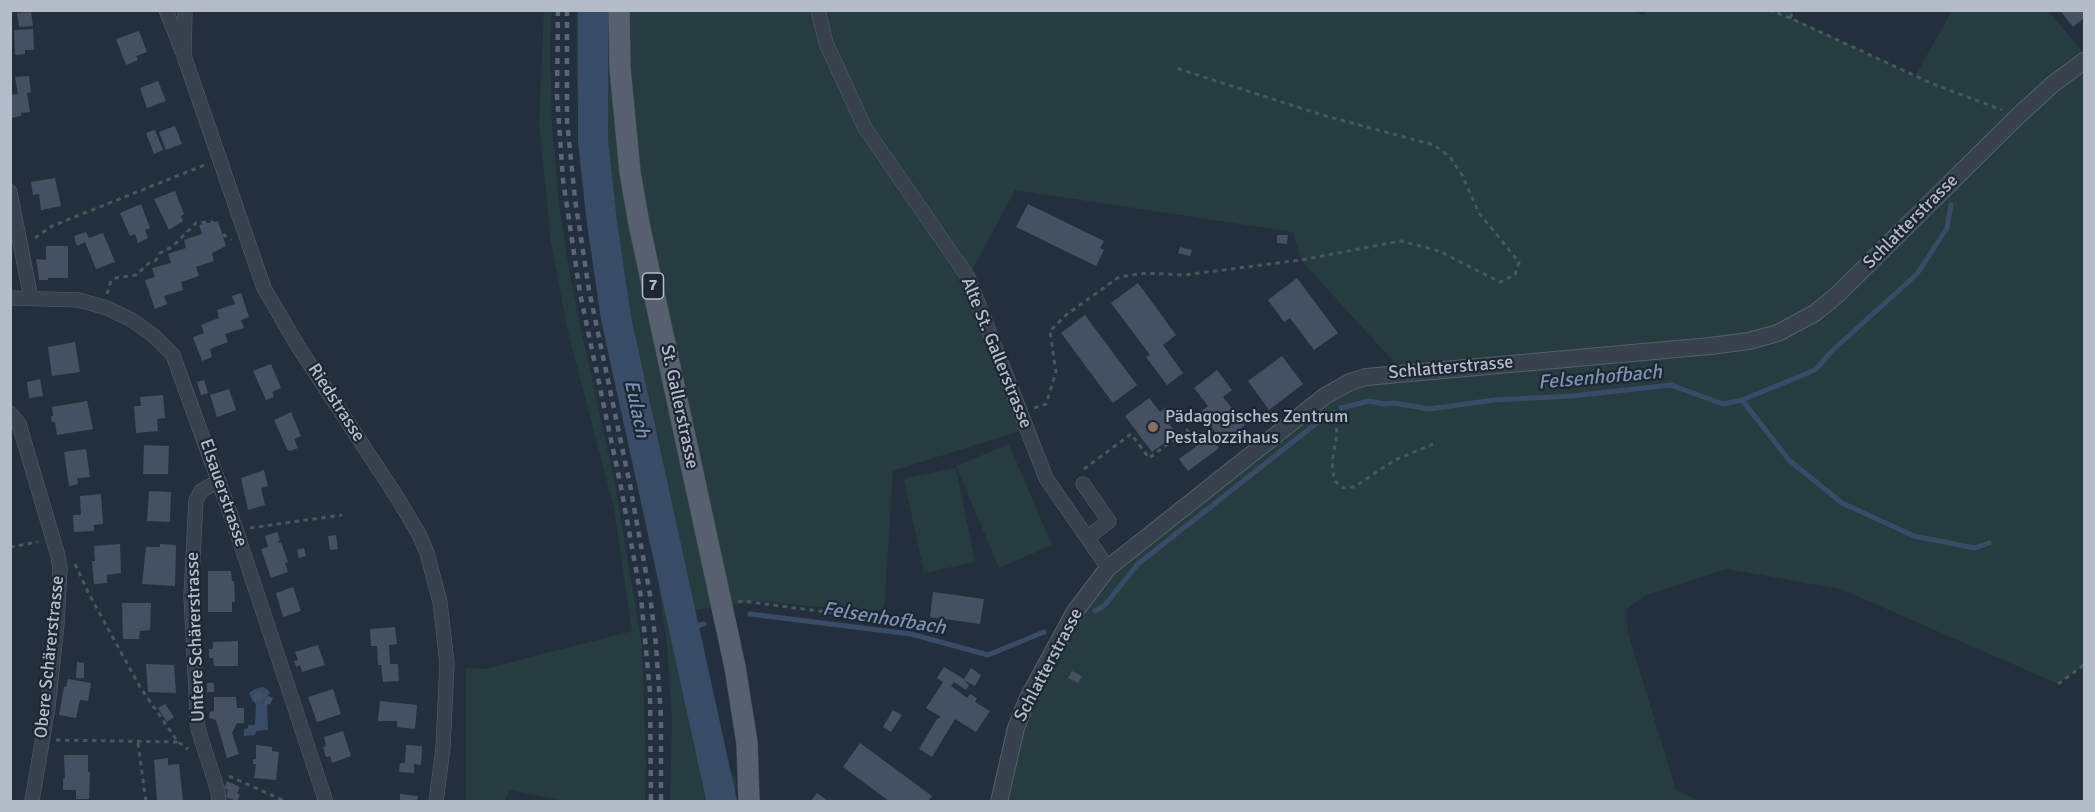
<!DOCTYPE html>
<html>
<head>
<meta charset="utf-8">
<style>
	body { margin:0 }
	#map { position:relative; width:2095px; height:812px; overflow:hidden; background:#242f3e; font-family:Signika,sans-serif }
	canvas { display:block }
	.frame { position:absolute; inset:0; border:12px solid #b4bcc9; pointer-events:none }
</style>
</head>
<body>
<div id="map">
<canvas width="2095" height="812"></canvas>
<div class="frame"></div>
</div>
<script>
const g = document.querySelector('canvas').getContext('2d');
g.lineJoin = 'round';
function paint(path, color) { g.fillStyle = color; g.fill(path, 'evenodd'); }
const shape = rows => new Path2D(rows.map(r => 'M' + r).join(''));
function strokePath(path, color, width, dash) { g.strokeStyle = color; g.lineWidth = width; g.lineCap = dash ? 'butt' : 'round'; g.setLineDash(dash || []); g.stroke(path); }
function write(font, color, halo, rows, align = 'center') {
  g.font = font + ' Signika,sans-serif'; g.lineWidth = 4.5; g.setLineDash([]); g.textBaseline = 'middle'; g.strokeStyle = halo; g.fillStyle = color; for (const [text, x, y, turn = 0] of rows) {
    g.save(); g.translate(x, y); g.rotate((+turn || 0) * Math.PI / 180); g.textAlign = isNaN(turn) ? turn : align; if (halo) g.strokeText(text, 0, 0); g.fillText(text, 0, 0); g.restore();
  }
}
paint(shape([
	[1630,10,1644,15,1646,10,1794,10,1791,18,1915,76,1952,11,2048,11,2084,53,2084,665,2058,684,1841,589,1727,569,1646,595,1626,610,1628,633,1676,790,1699,801,999,801,1016,728,1108,568,1325,396,1403,372,1301,260,1293,232,1015,190,968,278,1026,429,893,471,884,613,758,601,687,611,725,761,736,779,735,801,670,801,672,719,667,643,656,569,595,264,578,123,576,45,577,11],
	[544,11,552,11,550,45,552,124,559,204,571,282,615,485,642,645,646,767,645,801,566,801,509,790,505,801,466,801,466,668,485,669,632,631,614,508,567,328,551,242,539,122],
	[1009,444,1052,545,999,568,956,466],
	[956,468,975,562,924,573,904,478]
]), '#263c3f');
paint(shape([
	[262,687,267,689,270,693,261,705,267,705,268,730,256,731,255,735,244,736,244,729,248,728,248,725,255,725,256,704,252,700,249,693,255,689]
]), '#394c67');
strokePath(shape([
	[1742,400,1789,460,1842,503,1914,536,1975,548,1989,543],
	[1341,408,1370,401,1383,404,1394,403,1429,409,1494,400,1572,396,1671,385,1723,404,1742,400,1815,370,1833,350,1917,274,1947,228,1951,205],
	[1095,611,1104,606,1138,564,1327,415],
	[750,614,911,634,988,655,1044,632],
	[685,629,704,624]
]), '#394c67', 5);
strokePath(shape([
	[593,10,593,141,602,223,616,318,722,802]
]), '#394c67', 30);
paint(shape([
	[2060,10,2084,10,2084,18,2073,27],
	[31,12,33,26,19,27,17,13],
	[33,29,34,50,25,50,25,54,15,55,14,30],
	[139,31,147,52,136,56,138,60,126,65,116,39],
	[29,76,31,92,27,93,30,112,21,113,21,116,12,118,10,95,18,94,15,77],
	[158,81,166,101,147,108,140,88],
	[175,126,182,144,166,150,159,132],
	[155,130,163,150,154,154,146,133],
	[55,178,61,206,41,210,39,194,33,195,31,182],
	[175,191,184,214,181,216,183,221,169,230,154,199],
	[141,204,150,228,145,230,148,238,138,243,135,234,130,236,120,213],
	[1028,204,1104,241,1100,248,1104,250,1096,266,1016,227],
	[218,221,226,246,212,253,214,261,196,267,199,276,181,282,183,290,164,296,167,304,155,309,145,280,155,277,152,268,171,263,168,254,186,248,184,240,202,234,199,225],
	[86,232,89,238,103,233,115,262,96,269,85,242,77,246,74,236],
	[1277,235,1288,235,1287,244,1277,243],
	[46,246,68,246,68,278,48,278,48,280,39,280,36,259,46,260],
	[1180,247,1192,250,1190,256,1178,253],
	[1297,278,1338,333,1314,350,1290,318,1284,322,1268,300],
	[1138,283,1176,335,1163,345,1183,373,1167,385,1146,357,1150,355,1111,303],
	[241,293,249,317,241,320,244,328,225,334,228,342,210,349,212,357,202,361,193,337,204,333,201,325,219,318,217,310,235,304,232,296],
	[1085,315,1137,385,1113,403,1061,333],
	[75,342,80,372,52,376,48,347],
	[1282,356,1303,384,1269,410,1248,381],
	[271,364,281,388,272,392,274,397,266,400,253,371],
	[1217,370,1232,390,1223,397,1245,425,1223,442,1200,412,1208,406,1194,388],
	[40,379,43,396,29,398,27,382],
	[204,380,208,393,201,395,197,382],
	[229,389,236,410,217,417,210,395],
	[163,395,165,418,157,419,158,431,136,433,134,406,141,406,140,397],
	[1149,398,1160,412,1166,407,1173,416,1166,420,1177,434,1152,452,1125,416],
	[87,401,93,429,57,435,55,422,52,422,51,416,53,416,52,407],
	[291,412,301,436,294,439,298,448,290,451,287,449,274,420],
	[1210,436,1219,448,1188,471,1179,459],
	[144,445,169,446,168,474,143,474],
	[86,449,90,477,77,478,78,484,69,486,64,452],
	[264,470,268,486,261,488,265,505,248,510,241,478],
	[149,491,171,492,170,522,147,521],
	[101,494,103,524,94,525,94,531,74,532,73,515,81,515,80,496],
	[277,532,280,540,278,541,279,543,281,542,288,562,285,563,288,572,271,578,261,549,268,547,265,536],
	[336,535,338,549,330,550,328,536],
	[120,544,121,573,107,575,107,583,94,584,92,561,95,561,94,546],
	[160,544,176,545,175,586,142,584,146,547,160,547],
	[304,548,306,556,299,558,297,550],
	[208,571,231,571,232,581,234,581,235,602,232,602,232,612,208,612],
	[293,587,301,611,283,617,276,593],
	[933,592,984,599,980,624,930,617],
	[122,603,151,603,150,630,140,631,139,639,123,639],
	[395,627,397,644,389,645,390,664,398,664,399,681,383,682,381,665,378,665,377,646,371,646,370,629],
	[238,641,238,666,214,666,213,658,209,658,209,649,213,649,213,642],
	[318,645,325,665,302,672,300,665,296,667,294,661,298,660,295,652],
	[77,662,84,663,84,678,76,678],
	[146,664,174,665,176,693,148,692],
	[944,667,964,679,971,668,981,675,975,686,964,680,969,685,966,690,954,682,951,686,967,698,970,694,977,698,975,702,990,711,976,732,955,719,932,757,919,749,937,719,941,717,926,708,943,682,937,678],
	[1072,671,1082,676,1078,683,1068,678],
	[68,679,91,683,88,701,80,700,76,718,59,715,64,687,66,687],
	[207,683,214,683,214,692,207,692],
	[333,689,341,714,317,722,308,697],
	[258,691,262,693,263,697,259,701,255,699,254,694],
	[268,696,273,698,270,704,261,706],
	[214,697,236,697,237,708,244,708,244,723,237,723,232,733,239,754,227,758,216,720,209,718,210,712,214,711],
	[380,701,417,705,415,729,397,727,397,721,378,721],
	[165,704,174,717,167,722,158,708],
	[893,710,902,715,891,732,883,727],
	[343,731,351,756,332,763,330,756,326,757,323,747,326,746,324,737],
	[860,743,932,796,928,801,889,801,843,767],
	[256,745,272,747,272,751,279,752,276,780,254,778,256,764,253,764,253,759,256,759],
	[406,745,422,746,421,765,414,764,414,773,399,772,400,763,405,763],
	[64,755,88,755,88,772,90,772,89,799,76,799,76,790,63,790,63,779,65,779],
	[168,758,168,765,179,764,183,801,157,801,154,760],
	[227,781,240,787,237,793,240,795,237,801,226,797,228,790,224,788],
	[817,793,828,801,811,801],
	[400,794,418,796,417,801,400,801]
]), '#455162');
const minor = shape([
	[166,10,182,51],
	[185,10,184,56,264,288,299,348,395,494,419,534,427,553,440,602,447,664,443,748,436,802],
	[818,10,826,43,865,128,968,277,1046,478,1108,568],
	[10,192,31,298],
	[10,298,79,300,107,308,132,320,154,336,173,355,236,530,326,802],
	[10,413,19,424,58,556,60,569,57,624,48,707,32,801],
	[1083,484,1109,521,1087,538],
	[219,802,218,791,198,729,191,596,196,500,201,491,219,481]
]);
const tertiary = shape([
	[999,802,1016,728,1028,698,1074,613,1108,568,1325,396,1350,382,1366,377,1710,346,1749,341,1778,333,1815,313,1838,294,2018,116,2053,84,2084,61]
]);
const primary = shape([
	[619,10,620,68,630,172,639,224,735,667,747,743,749,802]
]);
strokePath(minor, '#565f6c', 15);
strokePath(tertiary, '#565f6c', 18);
strokePath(primary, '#414a57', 22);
strokePath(shape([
	[1769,10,1790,18,1933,84,2002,110],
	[1790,18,1794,10],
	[35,238,52,226,207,164],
	[107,294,111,281,116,278,136,275,149,263,156,260,160,253,172,247,196,223,212,222,220,232,231,240],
	[1034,408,1046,404,1056,372,1050,331,1066,315,1119,277,1147,273,1184,275,1301,260,1401,241,1439,251,1500,282,1515,275,1519,262,1479,213,1462,175,1450,157,1434,145,1322,115,1176,68],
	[1334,410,1337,434,1332,462,1334,480,1343,488,1354,487,1395,460,1433,444],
	[1084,469,1131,434,1149,458,1187,430,1196,443],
	[250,528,342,515],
	[10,547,38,542],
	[75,564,89,594,140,687,178,742,188,749],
	[738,602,743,601,917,624],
	[2058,684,2084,665],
	[56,740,178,742],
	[138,743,146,802],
	[229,776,287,802]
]), '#44595c', 3, [4.5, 4.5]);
strokePath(minor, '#38414e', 14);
strokePath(tertiary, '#38414e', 16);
strokePath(primary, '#56606e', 21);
strokePath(shape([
	[558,10,557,95,563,180,580,293,621,487,641,597,650,692,651,802],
	[567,10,567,121,575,199,589,290,630,485,650,595,656,645,661,717,661,802]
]), '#5a6575', 4.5, [6, 6]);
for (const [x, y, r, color] of [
	[1153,427,6,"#8d6e63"]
]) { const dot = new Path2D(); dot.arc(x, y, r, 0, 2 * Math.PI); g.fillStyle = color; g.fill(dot); strokePath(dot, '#1d2633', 2); }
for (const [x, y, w] of [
	[653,286,21]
]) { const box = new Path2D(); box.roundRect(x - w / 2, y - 13, w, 26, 4.5); g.fillStyle = '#1d2633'; g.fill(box); strokePath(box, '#b4bcc9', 1.5); }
write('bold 16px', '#b4bcc9', null, [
	["7",653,286]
]);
write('18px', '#b4bcc9', '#1d2633', [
	["Schlatterstrasse",1911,222,-45],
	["Alte St. Gallerstrasse",996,353,68],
	["Schlatterstrasse",1451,368,-5],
	["Riedstrasse",336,403,57],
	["St. Gallerstrasse",679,407,78],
	["Elsauerstrasse",223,493,71],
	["Untere Schärerstrasse",196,637,-92],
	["Obere Schärerstrasse",50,657,-84],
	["Schlatterstrasse",1049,665,-62]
]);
write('18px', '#b4bcc9', '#1d2633', [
	["Pädagogisches Zentrum",1165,417],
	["Pestalozzihaus",1165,438]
], 'left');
write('italic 20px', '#7c92b1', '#1d2633', [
	["Felsenhofbach",1600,378,-5],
	["Eulach",636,409,78],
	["Felsenhofbach",884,619,9]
]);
</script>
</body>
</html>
